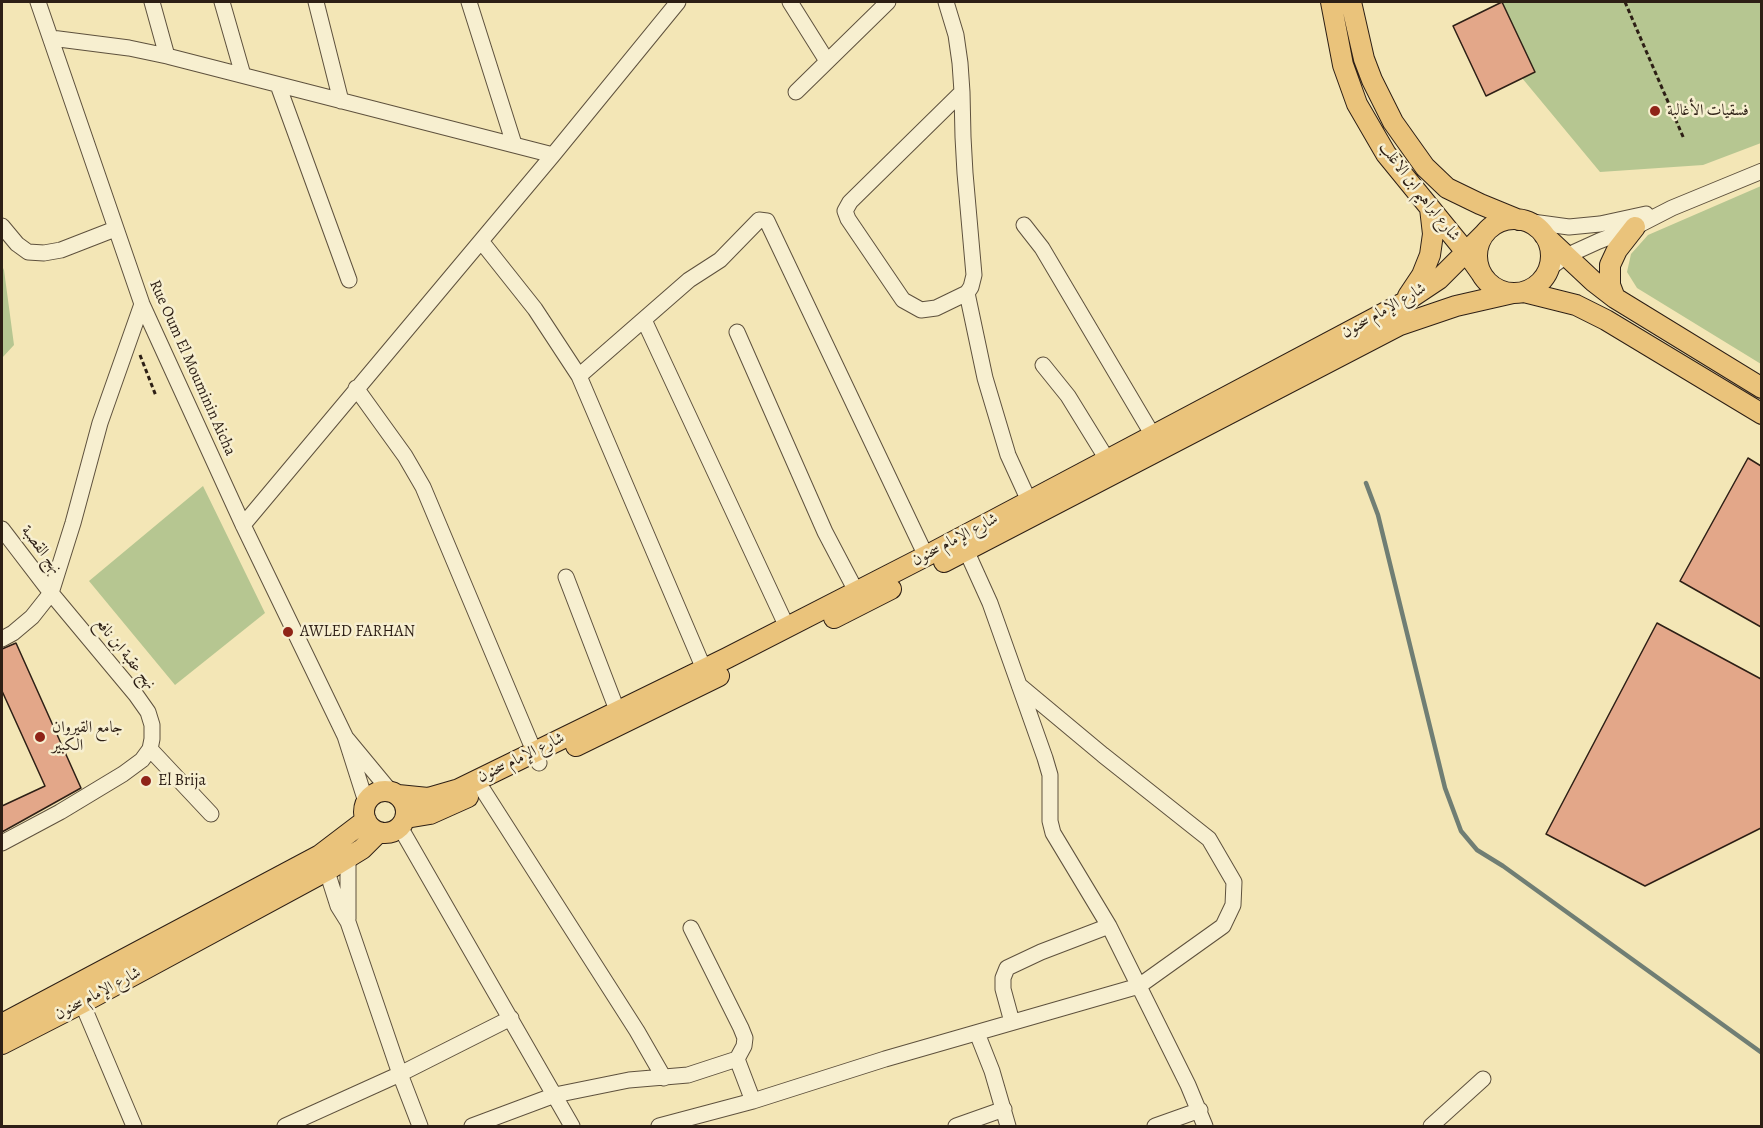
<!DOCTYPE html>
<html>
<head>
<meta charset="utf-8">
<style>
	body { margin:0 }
	#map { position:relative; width:1763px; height:1128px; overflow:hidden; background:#f3e6b6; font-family:Alegreya,serif }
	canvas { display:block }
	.frame { position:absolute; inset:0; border:3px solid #2d1f15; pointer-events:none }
</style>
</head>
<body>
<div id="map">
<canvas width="1763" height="1128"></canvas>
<div class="frame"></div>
</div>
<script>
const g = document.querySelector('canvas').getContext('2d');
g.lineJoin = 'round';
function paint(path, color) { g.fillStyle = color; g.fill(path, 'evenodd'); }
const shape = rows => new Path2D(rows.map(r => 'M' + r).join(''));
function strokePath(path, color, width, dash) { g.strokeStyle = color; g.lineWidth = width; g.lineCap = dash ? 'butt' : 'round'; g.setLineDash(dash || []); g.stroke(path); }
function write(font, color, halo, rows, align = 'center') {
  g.font = font + ' Alegreya,Amiri,serif'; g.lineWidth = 5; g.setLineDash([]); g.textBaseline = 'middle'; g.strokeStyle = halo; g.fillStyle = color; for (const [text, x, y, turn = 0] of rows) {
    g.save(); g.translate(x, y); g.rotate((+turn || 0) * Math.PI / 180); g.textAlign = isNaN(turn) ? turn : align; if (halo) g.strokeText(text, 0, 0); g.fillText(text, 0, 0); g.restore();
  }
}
paint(shape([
	[1502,2,1761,2,1761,143,1703,165,1600,172,1522,78,1535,72],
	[1761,186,1761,364,1637,288,1627,272,1631,254,1648,235],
	[2,266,4,270,14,345,2,358],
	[203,486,265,613,175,685,89,581]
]), '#b6c691');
strokePath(shape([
	[1366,483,1378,515,1445,788,1461,831,1477,850,1503,866,1762,1053]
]), '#707e74', 4.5);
const building = shape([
	[1502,2,1535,72,1486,96,1453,26,1502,2],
	[1748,458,1761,466,1761,627,1680,581,1748,458],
	[1657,623,1761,679,1761,828,1645,886,1546,834,1657,623],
	[16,643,81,788,2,832,2,806,45,786,2,691,2,649,16,643]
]);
paint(building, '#e3a789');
strokePath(building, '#2d1f15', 1.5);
const minor = shape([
	[38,2,142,304,243,525,345,736,366,802],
	[152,2,167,56],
	[222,2,243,75],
	[316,2,341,101],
	[469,2,514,144],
	[790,2,827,61],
	[946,2,956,35,960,63,962,92,963,137,965,173,974,275,971,287,967,293,936,308,921,310,903,300,848,219,845,211,850,202,962,92],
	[51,38,129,48,167,56,553,155],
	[278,85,349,280],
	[796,92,888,2],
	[1525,221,1569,227,1600,224,1646,214],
	[1024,225,1042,248,1158,444],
	[2,226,17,244,28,252,44,253,61,250,115,229],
	[481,241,535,309,579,376,704,669],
	[1548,269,1566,256,1599,241,1635,227,1672,208,1762,171],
	[967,293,985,378,1008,455,1029,501],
	[644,320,787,627],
	[737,332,825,532,856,591],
	[1043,365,1068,396,1113,469],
	[579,376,689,280,720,260,759,220,767,221,926,556],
	[356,388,405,456,423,487,539,763],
	[243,525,553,155,678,2],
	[2,529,51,593,136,695,148,712,152,725,152,739,150,749,142,760,123,774,60,812,2,843],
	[966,550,990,603,1045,758,1050,775,1050,821,1053,833,1109,926,1188,1085,1205,1126],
	[566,577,617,710],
	[2,639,13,633,32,617,51,593,73,523,100,423,142,304],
	[347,739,390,791],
	[150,749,211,814],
	[483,790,637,1031,664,1078],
	[400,827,572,1126],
	[324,862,338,906,348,922,400,1074,420,1126],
	[348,919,348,858],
	[82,1003,134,1126],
	[1012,1022,1003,989,1003,978,1007,968,1041,952,1109,926],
	[977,1033,992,1071,1008,1126],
	[753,1101,885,1059,1139,986,1223,926,1233,905,1234,882,1209,839,1103,755,1019,685],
	[285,1126,400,1074,511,1018],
	[472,1126,555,1095,629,1080,688,1075,737,1059,744,1046,745,1038,741,1028,691,928],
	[659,1126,753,1101,737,1059],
	[956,1126,1004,1109],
	[1155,1126,1200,1110],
	[1431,1126,1483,1079]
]);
const major = shape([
	[1331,2,1343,65,1357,104,1386,154,1466,252,1483,276],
	[1351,2,1364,59,1372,80,1393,122,1425,167,1447,188,1480,204,1519,220],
	'1477 256a37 37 0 1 1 74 0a37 37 0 1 1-74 0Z',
	[1544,235,1593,281,1615,298,1762,388],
	[1524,292,1576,305,1606,320,1762,414],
	[1408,296,1422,275,1430,255,1433,234,1430,208],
	[1615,298,1610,285,1610,265,1617,250,1635,227],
	[944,562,1400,325,1456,306,1513,293],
	[834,618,891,589],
	[576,746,719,676],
	'364 812a21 21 0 1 1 42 0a21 21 0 1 1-42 0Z',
	[398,795,428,798,459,789,727,658,926,556,1403,303,1439,279,1486,232],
	[406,818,430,814,468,797],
	[2,1024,320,855,366,820],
	[2,1044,82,1003,328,870,362,849,379,832]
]);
strokePath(minor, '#5e513d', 17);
strokePath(major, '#2d1f15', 22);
strokePath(shape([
	[1625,2,1684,139],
	[140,355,156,396]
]), '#2d1f15', 3, [4.5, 3]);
strokePath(minor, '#f7efd0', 15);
strokePath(major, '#eac37b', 20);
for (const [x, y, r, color] of [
	[1655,111,6,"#8f2418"],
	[288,632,6,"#8f2418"],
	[40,737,6,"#8f2418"],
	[146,781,6,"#8f2418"]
]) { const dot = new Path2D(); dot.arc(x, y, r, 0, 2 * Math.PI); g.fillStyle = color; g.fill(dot); strokePath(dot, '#f7efd0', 2); }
write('16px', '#2d1f15', '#f7efd0', [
	["فسقيات الأغالبة",1667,111],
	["AWLED FARHAN",300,632],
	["جامع القيروان",52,728],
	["الكبير",52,746],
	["El Brija",158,781]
], 'left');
write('16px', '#2d1f15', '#f7efd0', [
	["شارع ابراهيم ابن الاغلب",1419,192,52],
	["شارع الإمام سحنون",1384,311,-30],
	["Rue Oum El Mouminin Aicha",192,368,66],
	["شارع الإمام سحنون",955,540,-28],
	["نهج القصبة",41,550,53],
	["نهج عقبة ابن نافع",125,654,51],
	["شارع الإمام سحنون",521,758,-26],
	["شارع الإمام سحنون",98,994,-28]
]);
</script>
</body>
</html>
